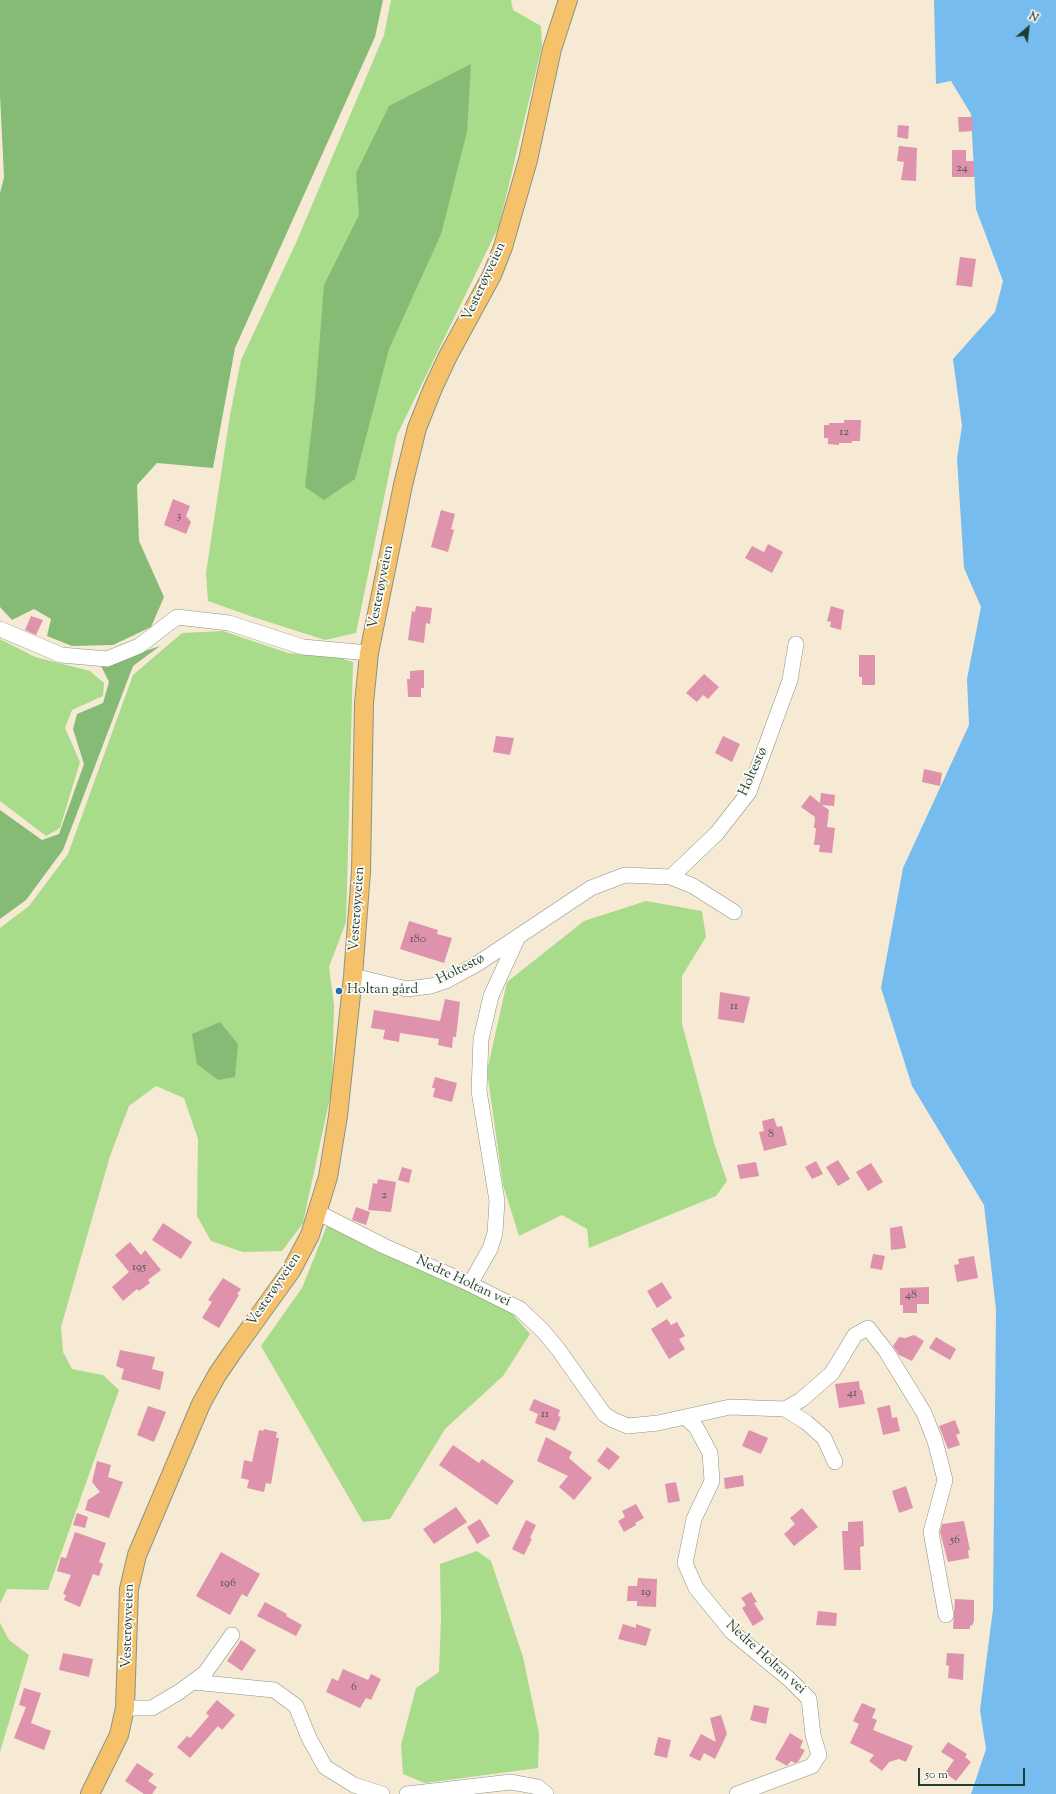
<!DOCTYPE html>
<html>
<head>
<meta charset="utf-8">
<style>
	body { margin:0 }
	#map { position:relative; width:1056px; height:1794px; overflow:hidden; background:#f6ead5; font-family:"Sorts Mill Goudy",serif }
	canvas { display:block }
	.north { position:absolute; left:1008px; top:8px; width:40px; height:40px; -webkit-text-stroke:3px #fdfcf7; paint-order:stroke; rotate:28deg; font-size:11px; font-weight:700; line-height:16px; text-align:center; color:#1f3d34 }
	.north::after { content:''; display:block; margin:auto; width:14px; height:18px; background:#1f3d34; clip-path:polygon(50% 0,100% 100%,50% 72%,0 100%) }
	.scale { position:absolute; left:918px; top:1768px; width:107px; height:18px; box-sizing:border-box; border:2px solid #1f3d34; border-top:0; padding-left:5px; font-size:12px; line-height:14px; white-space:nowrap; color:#1f3d34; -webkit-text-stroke:3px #fdfcf7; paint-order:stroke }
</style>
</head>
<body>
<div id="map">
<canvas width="1056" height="1794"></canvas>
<div class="north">N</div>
<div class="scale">50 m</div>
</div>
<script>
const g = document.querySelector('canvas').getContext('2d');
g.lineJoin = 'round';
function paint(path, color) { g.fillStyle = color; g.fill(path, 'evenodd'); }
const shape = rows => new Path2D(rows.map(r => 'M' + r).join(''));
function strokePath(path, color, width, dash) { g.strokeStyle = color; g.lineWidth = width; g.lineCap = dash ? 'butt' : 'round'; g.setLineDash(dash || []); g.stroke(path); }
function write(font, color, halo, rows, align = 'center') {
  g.font = font + ' "Sorts Mill Goudy",serif'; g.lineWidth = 3.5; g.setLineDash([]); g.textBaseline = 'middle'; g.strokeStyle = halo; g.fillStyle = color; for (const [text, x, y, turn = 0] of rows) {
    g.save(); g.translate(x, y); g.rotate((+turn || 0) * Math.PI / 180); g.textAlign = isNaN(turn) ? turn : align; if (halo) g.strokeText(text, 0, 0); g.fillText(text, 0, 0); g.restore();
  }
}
paint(shape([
	[391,0,511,0,513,10,541,26,542,46,499,226,397,435,356,633,325,640,253,617,208,601,206,573,230,415,241,360,295,245,384,35],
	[223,631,288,653,337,657,353,662,346,922,329,967,334,1005,332,1088,303,1223,282,1251,243,1252,211,1241,197,1216,198,1139,184,1098,156,1086,129,1106,110,1156,61,1327,63,1352,72,1369,103,1375,119,1390,48,1590,7,1589,0,1604,0,928,29,906,68,854,133,675,182,633],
	[0,639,35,657,90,671,104,683,103,696,72,710,65,728,80,762,60,828,46,836,0,801],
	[646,901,702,911,706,937,682,976,682,1024,715,1146,727,1181,716,1196,589,1248,587,1229,562,1215,519,1236,503,1185,487,1071,507,982,584,921],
	[328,1223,510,1311,530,1334,503,1376,445,1429,390,1519,363,1522,261,1346,302,1288],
	[477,1551,491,1561,523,1657,539,1733,538,1768,425,1783,403,1774,401,1745,416,1688,439,1672,441,1618,440,1564],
	[0,1623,9,1640,29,1655,0,1752]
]), '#a8db8a');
paint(shape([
	[0,0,383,0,375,37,235,348,213,468,157,463,137,485,139,541,164,597,151,627,113,645,72,646,47,636,51,619,34,609,12,620,0,607,0,193,4,177,0,95],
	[471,64,467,132,441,234,389,349,355,479,324,500,305,487,315,399,324,285,359,215,356,173,389,106],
	[160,646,133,666,63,850,26,900,0,919,0,810,42,840,59,834,84,764,73,729,77,714,103,703,109,682,101,666],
	[220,1022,238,1044,235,1077,218,1080,197,1064,192,1034]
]), '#86bb76');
paint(shape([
	[934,0,1056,0,1056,1794,971,1794,986,1749,980,1710,993,1609,996,1309,984,1205,912,1086,881,988,903,868,969,725,967,679,981,607,964,568,957,458,962,426,953,359,995,312,1003,281,976,209,971,114,951,81,936,84]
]), '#77bcee');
paint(shape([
	[958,117,972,117,973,131,959,132],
	[898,125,909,126,908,139,897,137],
	[899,146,917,148,916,181,901,180,904,162,897,161],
	[952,150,966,150,966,161,974,161,974,177,952,177],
	[960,257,976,259,972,287,956,285],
	[844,420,861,420,860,441,852,441,852,443,839,443,839,445,828,444,828,438,824,438,824,425,829,425,829,423,844,423],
	[173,499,190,506,186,516,191,522,186,534,164,525],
	[441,510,455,514,451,529,454,530,448,552,431,547],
	[768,544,783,552,772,573,745,558,752,546,764,552],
	[416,606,432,608,430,624,426,623,424,643,408,640,412,611,415,612],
	[831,606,844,610,841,630,830,627,831,622,827,621],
	[31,616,43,620,36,635,25,630],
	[859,655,875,655,875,685,862,685,862,677,859,677],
	[424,670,424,688,421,688,421,697,408,697,407,679,410,679,410,671],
	[704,674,719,687,708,699,703,695,697,702,686,693],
	[496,736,514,738,510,755,493,752],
	[723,736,740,744,732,762,715,753],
	[924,769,942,773,940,786,922,782],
	[821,793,835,795,834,806,822,805,829,810,827,827,835,828,832,853,819,852,820,845,814,845,816,828,814,828,815,817,801,807,810,795,820,803],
	[409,921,438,930,437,934,452,938,444,963,400,949],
	[720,992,750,997,744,1023,718,1019],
	[445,999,460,1002,456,1037,453,1037,452,1048,438,1045,439,1039,400,1033,399,1042,383,1039,385,1030,371,1028,374,1010,440,1021],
	[435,1077,457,1083,452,1102,433,1097,435,1088,432,1088],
	[774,1118,777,1127,782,1126,787,1145,764,1151,759,1132,764,1131,762,1121],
	[838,1160,850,1179,838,1186,826,1167],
	[816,1161,823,1174,812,1179,805,1167],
	[756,1162,759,1176,740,1179,737,1165],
	[871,1163,883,1182,868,1191,856,1172],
	[402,1167,412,1170,409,1183,398,1180],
	[378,1179,396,1182,391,1212,368,1210,373,1183,377,1184],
	[356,1207,370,1212,366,1225,352,1220],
	[163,1223,192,1242,181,1259,152,1240],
	[902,1226,906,1248,891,1250,890,1228],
	[130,1242,141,1255,145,1250,161,1270,148,1280,150,1283,139,1291,137,1289,123,1301,112,1287,129,1272,115,1255],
	[873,1254,885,1256,882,1270,870,1268],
	[974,1256,978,1278,957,1282,954,1265,959,1264,958,1259],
	[223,1278,241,1289,237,1294,239,1295,219,1328,202,1318,212,1302,208,1300],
	[662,1282,672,1298,657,1308,647,1291],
	[929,1287,929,1304,917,1304,917,1313,903,1313,903,1305,900,1305,900,1288],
	[667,1319,671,1325,677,1322,685,1336,679,1339,685,1349,669,1359,651,1329],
	[914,1335,924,1341,912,1361,899,1355,893,1346,899,1337,905,1338],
	[936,1337,956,1349,950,1360,929,1348],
	[120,1350,155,1357,152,1369,164,1372,160,1390,121,1379,124,1369,116,1366],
	[859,1381,860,1390,862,1390,865,1404,839,1408,835,1384],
	[534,1399,560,1410,558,1416,561,1417,555,1431,535,1423,538,1414,529,1410],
	[890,1405,892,1418,897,1417,900,1431,883,1435,877,1408],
	[148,1406,166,1412,154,1442,137,1435],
	[955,1420,960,1433,956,1435,960,1445,948,1449,939,1426],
	[264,1429,277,1432,276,1438,279,1438,271,1484,266,1483,264,1492,247,1488,249,1480,241,1478,244,1460,252,1462,259,1430,263,1431],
	[749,1430,768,1438,761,1454,742,1446],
	[546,1437,572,1452,569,1458,592,1478,574,1500,559,1487,568,1476,537,1461],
	[453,1445,479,1463,482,1459,514,1481,497,1505,439,1465],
	[607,1447,620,1457,609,1470,597,1461],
	[97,1461,111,1465,108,1477,123,1482,109,1518,85,1510,88,1500,100,1492,92,1482],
	[743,1475,744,1486,725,1489,724,1478],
	[676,1482,680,1501,668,1503,665,1484],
	[906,1486,913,1508,899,1513,892,1491],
	[636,1504,644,1518,635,1523,636,1525,624,1532,618,1521,625,1517,622,1511],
	[456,1507,467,1522,434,1544,423,1529],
	[802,1508,818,1527,794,1546,784,1534,795,1524,790,1518],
	[77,1513,88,1517,85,1528,73,1525],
	[480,1519,490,1536,477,1544,467,1527],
	[526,1520,536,1525,530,1538,532,1539,524,1555,512,1549],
	[863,1521,864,1546,860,1547,861,1570,844,1570,842,1531,848,1531,848,1522],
	[964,1521,970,1550,968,1550,969,1558,948,1562,940,1532,942,1524],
	[75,1532,106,1543,99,1562,103,1564,99,1576,93,1574,80,1607,64,1600,66,1595,63,1594,71,1575,57,1571,61,1557,66,1558],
	[221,1552,260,1574,247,1597,242,1594,230,1615,196,1596],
	[638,1578,657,1579,656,1607,637,1606,637,1601,627,1601,628,1586,637,1586],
	[751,1592,757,1602,754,1603,764,1619,753,1626,742,1608,746,1605,741,1598],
	[955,1599,974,1600,974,1621,972,1626,970,1625,970,1629,953,1629],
	[265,1602,287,1614,286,1616,302,1625,296,1636,257,1616],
	[818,1611,837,1613,836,1626,816,1625],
	[623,1624,636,1628,636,1624,651,1629,646,1646,618,1639],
	[241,1640,256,1650,242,1671,227,1661],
	[63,1653,93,1659,89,1677,59,1670],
	[947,1653,964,1654,963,1680,948,1678,949,1666,946,1665],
	[343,1669,368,1680,371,1674,381,1679,371,1700,366,1698,360,1708,326,1692,332,1678,338,1681],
	[24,1688,41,1693,31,1723,51,1731,44,1750,14,1738,26,1707,19,1705],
	[217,1700,235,1715,222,1730,218,1726,190,1758,177,1747,187,1736,190,1738,209,1716,206,1713],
	[862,1703,876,1709,872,1718,877,1720,873,1730,913,1746,906,1762,899,1759,889,1762,882,1771,869,1761,874,1755,850,1743,859,1724,853,1721],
	[754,1705,769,1708,766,1724,750,1720],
	[721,1715,727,1734,715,1759,704,1753,700,1761,689,1756,701,1734,716,1742,710,1718],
	[790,1733,803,1741,800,1748,805,1750,798,1762,795,1763,791,1761,787,1766,775,1759],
	[658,1737,671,1740,667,1758,654,1755],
	[948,1742,967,1754,965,1757,971,1762,956,1781,945,1773,954,1760,941,1752],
	[137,1763,154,1774,148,1781,157,1787,152,1794,144,1794,125,1781]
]), '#de92ab');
const minor = shape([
	[0,629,61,655,107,659,139,646,177,617,229,623,303,647,369,653],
	[671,877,717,833,749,792,790,680,796,644],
	[353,976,407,989,431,986,446,981,477,964,591,888,625,875,671,877,693,886,734,912],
	[317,1212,384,1246,470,1284,520,1309,543,1331,558,1349,604,1414,613,1420,628,1426,658,1423,730,1407,785,1409,801,1400,832,1373,855,1335,868,1328,886,1351,924,1413,935,1441,945,1480,931,1532,946,1615],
	[470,1284,490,1249,495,1233,497,1201,479,1091,481,1039,491,996,518,937],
	[785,1409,806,1422,824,1438,835,1462],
	[685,1417,696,1427,710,1453,712,1481,694,1519,685,1563,696,1588,732,1632,789,1679,809,1699,813,1735,819,1755,812,1766,737,1794],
	[193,1682,274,1690,296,1706,309,1738,325,1767,354,1785,382,1794],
	[125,1708,152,1708,179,1692,205,1673,232,1635],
	[407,1794,511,1782,538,1787,546,1794]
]);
const major = shape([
	[90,1794,119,1735,125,1708,129,1589,137,1555,201,1404,217,1375,232,1353,291,1271,310,1235,328,1177,338,1116,353,976,361,872,364,703,369,653,403,485,417,428,433,388,448,356,492,275,503,247,528,160,552,49,568,0]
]);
strokePath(minor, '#8a9484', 16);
strokePath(major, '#8a9484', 20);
strokePath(minor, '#fff', 15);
strokePath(major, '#f5c16b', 18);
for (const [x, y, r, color] of [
	[339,991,4,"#1f6fb2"]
]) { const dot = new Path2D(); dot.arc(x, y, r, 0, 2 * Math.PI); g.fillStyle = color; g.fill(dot); strokePath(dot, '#fdfcf7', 1.5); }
write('12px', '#4f5252', null, [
	["24",962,169],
	["12",844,433],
	["3",179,517],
	["180",418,940],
	["11",734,1007],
	["8",771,1135],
	["2",384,1196],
	["195",139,1268],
	["48",911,1296],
	["41",852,1394],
	["11",545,1415],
	["56",955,1541],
	["196",228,1584],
	["19",646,1593],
	["6",354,1688]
]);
write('14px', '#1f3d34', '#fdfcf7', [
	["Vesterøyveien",485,282,-65],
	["Vesterøyveien",382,587,-79],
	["Holtestø",754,772,-66],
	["Vesterøyveien",358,909,-86],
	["Holtestø",461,970,-27],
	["Nedre Holtan vei",463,1282,25],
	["Vesterøyveien",275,1290,-56],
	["Vesterøyveien",129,1626,-88],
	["Nedre Holtan vei",765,1658,42]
]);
write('14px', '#1f3d34', '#fdfcf7', [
	["Holtan gård",347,991]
], 'left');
</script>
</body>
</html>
